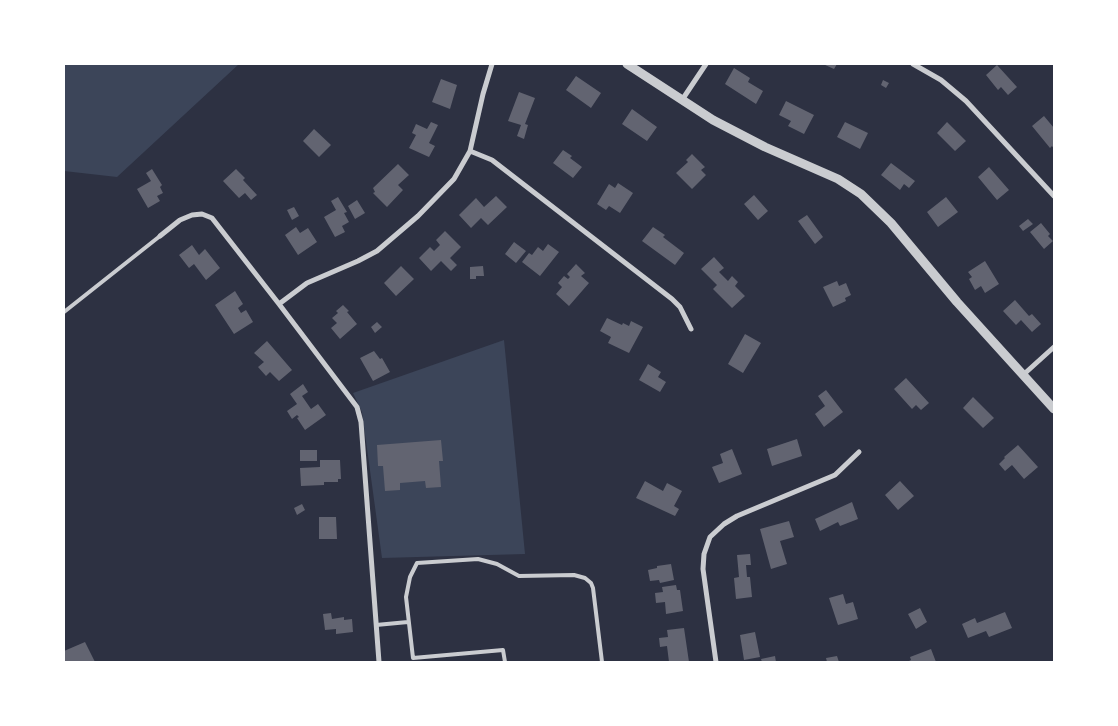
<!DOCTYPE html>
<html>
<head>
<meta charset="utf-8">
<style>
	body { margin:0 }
	#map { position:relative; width:1118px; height:726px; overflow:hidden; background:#2d3142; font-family:Jost,sans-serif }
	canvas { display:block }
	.frame { position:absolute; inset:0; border:65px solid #fff; pointer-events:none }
</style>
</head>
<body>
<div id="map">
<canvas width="1118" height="726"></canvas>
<div class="frame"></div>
</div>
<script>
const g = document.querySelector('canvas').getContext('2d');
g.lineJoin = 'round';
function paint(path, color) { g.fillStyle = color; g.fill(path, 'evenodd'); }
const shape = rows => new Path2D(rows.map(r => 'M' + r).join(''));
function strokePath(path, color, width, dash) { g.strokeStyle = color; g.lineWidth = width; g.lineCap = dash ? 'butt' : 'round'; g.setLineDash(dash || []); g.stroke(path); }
paint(shape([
	[64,64,239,64,117,177,64,171],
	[504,340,525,554,382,558,362,412,353,393]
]), '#3c4559');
paint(shape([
	[823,64,837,64,834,69],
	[997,65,1017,87,1008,95,1001,87,998,90,986,75],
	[734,68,750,78,748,82,763,91,756,104,725,84],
	[576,76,601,93,591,108,566,90],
	[441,79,457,85,450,109,432,102],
	[883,80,889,83,886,88,881,85],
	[519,92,535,98,525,124,528,125,524,139,517,136,521,125,508,121],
	[786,101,814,115,804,134,788,126,791,121,779,115],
	[632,109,657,127,647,141,622,124],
	[1044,116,1054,128,1054,149,1052,146,1050,148,1032,126],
	[431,122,438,125,429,143,435,146,429,157,409,148,416,135,412,133,416,124,427,129],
	[845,122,868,133,860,149,837,137],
	[947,122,966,141,955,151,937,133],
	[314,129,331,145,319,157,303,141],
	[563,150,572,156,570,158,582,167,573,178,553,163],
	[692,154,705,167,701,170,706,175,692,189,676,173,688,162,686,160],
	[891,163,915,181,909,188,904,184,900,190,881,175],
	[398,164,409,175,398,185,403,190,387,207,373,193,375,192,373,188],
	[989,167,1009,190,997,200,978,177],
	[152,169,162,185,160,187,163,193,157,196,160,201,148,208,137,189,151,181,146,173],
	[236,169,245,178,243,180,257,195,251,200,245,193,239,198,223,181],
	[618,183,633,193,620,213,609,206,606,210,597,204,609,184,615,188],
	[754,195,768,211,758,220,744,204],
	[496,196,507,207,488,225,481,218,471,228,459,215,476,198,484,207],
	[338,197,347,212,344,213,349,222,342,226,345,232,335,237,324,217,336,210,331,201],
	[946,197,958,212,938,227,927,212],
	[357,200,365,213,355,219,348,206],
	[294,207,299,216,292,220,287,210],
	[807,215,823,237,815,244,798,221],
	[1028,219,1033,224,1023,231,1019,226],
	[1041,223,1050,234,1048,236,1053,241,1044,249,1030,232],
	[296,227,300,233,308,228,317,242,298,255,285,235],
	[653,227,665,235,663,237,684,253,675,265,642,241],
	[445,231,461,247,450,258,457,265,451,271,441,261,431,271,419,258,430,247,434,251,440,245,436,240],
	[514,242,526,251,516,263,505,254],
	[548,244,559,252,540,276,522,262,529,253,532,255,538,247,543,251],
	[192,245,199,255,205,249,220,268,206,280,194,264,189,268,179,255],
	[714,257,724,268,719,272,728,281,732,276,738,282,735,286,745,296,732,308,713,289,717,285,701,269],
	[985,261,999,284,985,293,981,286,975,290,969,279,972,277,968,272],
	[576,264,585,273,581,276,589,283,569,306,556,294,562,287,558,283,564,276,568,279,570,277,567,274],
	[401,266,414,279,396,296,384,283],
	[483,266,484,276,476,276,476,279,470,279,470,267],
	[837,281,839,286,846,283,851,295,845,298,846,301,833,307,823,287],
	[235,291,243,304,238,308,241,313,246,310,253,322,234,334,215,305],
	[1015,300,1029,316,1032,314,1041,324,1032,332,1021,320,1016,325,1003,311],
	[343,305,349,311,347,312,357,324,340,339,331,328,337,323,332,318,338,313,336,311],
	[607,318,622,325,623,323,629,326,631,321,643,327,629,353,608,343,611,337,600,331],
	[377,322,382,327,375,333,371,327],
	[745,334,761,343,743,373,728,364],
	[267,341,292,370,279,381,270,372,266,376,258,367,264,362,254,353],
	[374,351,380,359,382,358,390,372,373,381,360,358],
	[648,364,661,372,658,377,666,382,660,392,639,380],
	[906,378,929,403,921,410,916,405,912,409,894,389],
	[303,384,308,392,302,396,311,409,318,404,326,415,305,430,297,418,299,417,297,415,292,419,287,411,297,404,290,394],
	[826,390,843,412,824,427,815,414,825,406,818,396],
	[973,397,994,418,983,428,963,408],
	[797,439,802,456,772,466,767,449],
	[441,440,443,461,439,461,441,487,426,488,425,481,400,483,400,490,385,491,383,466,378,466,377,445],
	[1018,445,1038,467,1024,479,1012,465,1005,471,999,464,1005,458,1004,457],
	[732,449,742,474,719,483,712,467,723,463,720,454],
	[300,450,317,450,317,461,300,461],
	[320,460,340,460,341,479,338,479,338,482,324,482,324,485,301,486,300,468,320,467],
	[645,481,663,491,667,483,682,491,674,506,679,509,675,516,636,498],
	[900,481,914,496,898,510,885,495],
	[852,502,858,519,840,526,838,522,820,531,815,519],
	[302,504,305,510,297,515,294,508],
	[319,517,336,517,337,539,319,539],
	[789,521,794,537,780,541,787,564,771,569,760,529],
	[750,554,751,565,746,565,747,577,750,577,752,597,736,599,734,578,739,577,737,555],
	[671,564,674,580,660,583,659,580,650,581,648,570,657,568,657,566],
	[676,585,677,590,680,590,683,611,666,614,665,602,656,603,655,593,663,592,662,587],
	[843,594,846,604,853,602,858,619,838,625,829,598],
	[920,608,927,622,916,629,908,614],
	[1005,612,1012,628,989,637,986,631,968,638,962,624,975,618,977,623],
	[331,613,332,619,344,617,344,620,352,619,353,632,336,634,336,629,325,630,323,614],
	[684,628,689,662,669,662,667,646,660,647,659,638,668,637,667,630],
	[755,632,760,657,744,660,740,635],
	[85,642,95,662,64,662,64,651],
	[931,649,936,662,907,662,911,660,910,657],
	[775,656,776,662,762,662,761,659],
	[837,656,839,662,827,662,826,658]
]), '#626471');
strokePath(shape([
	[64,312,160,236],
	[376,625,408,622],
	[505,662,503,650,413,658,406,597,410,577,417,563,478,559,497,564,519,576,574,575,585,578,591,583,593,588,602,662]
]), '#caccd0', 4);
strokePath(shape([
	[913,64,941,80,966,101,1054,196],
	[682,100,706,64],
	[470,151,492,160,672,299,680,307,691,329],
	[160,236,180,220,192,215,202,214,212,218,279,304,357,407,361,422,379,662],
	[279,304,307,283,358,261,377,251,418,216,454,179,470,151,483,94,492,64],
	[1023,375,1054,347],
	[716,662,703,569,704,554,710,537,724,524,737,516,835,475,859,452]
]), '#caccd0', 5);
strokePath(shape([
	[627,64,713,120,765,147,838,179,861,194,891,223,957,302,1054,409]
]), '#caccd0', 9);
</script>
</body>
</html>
